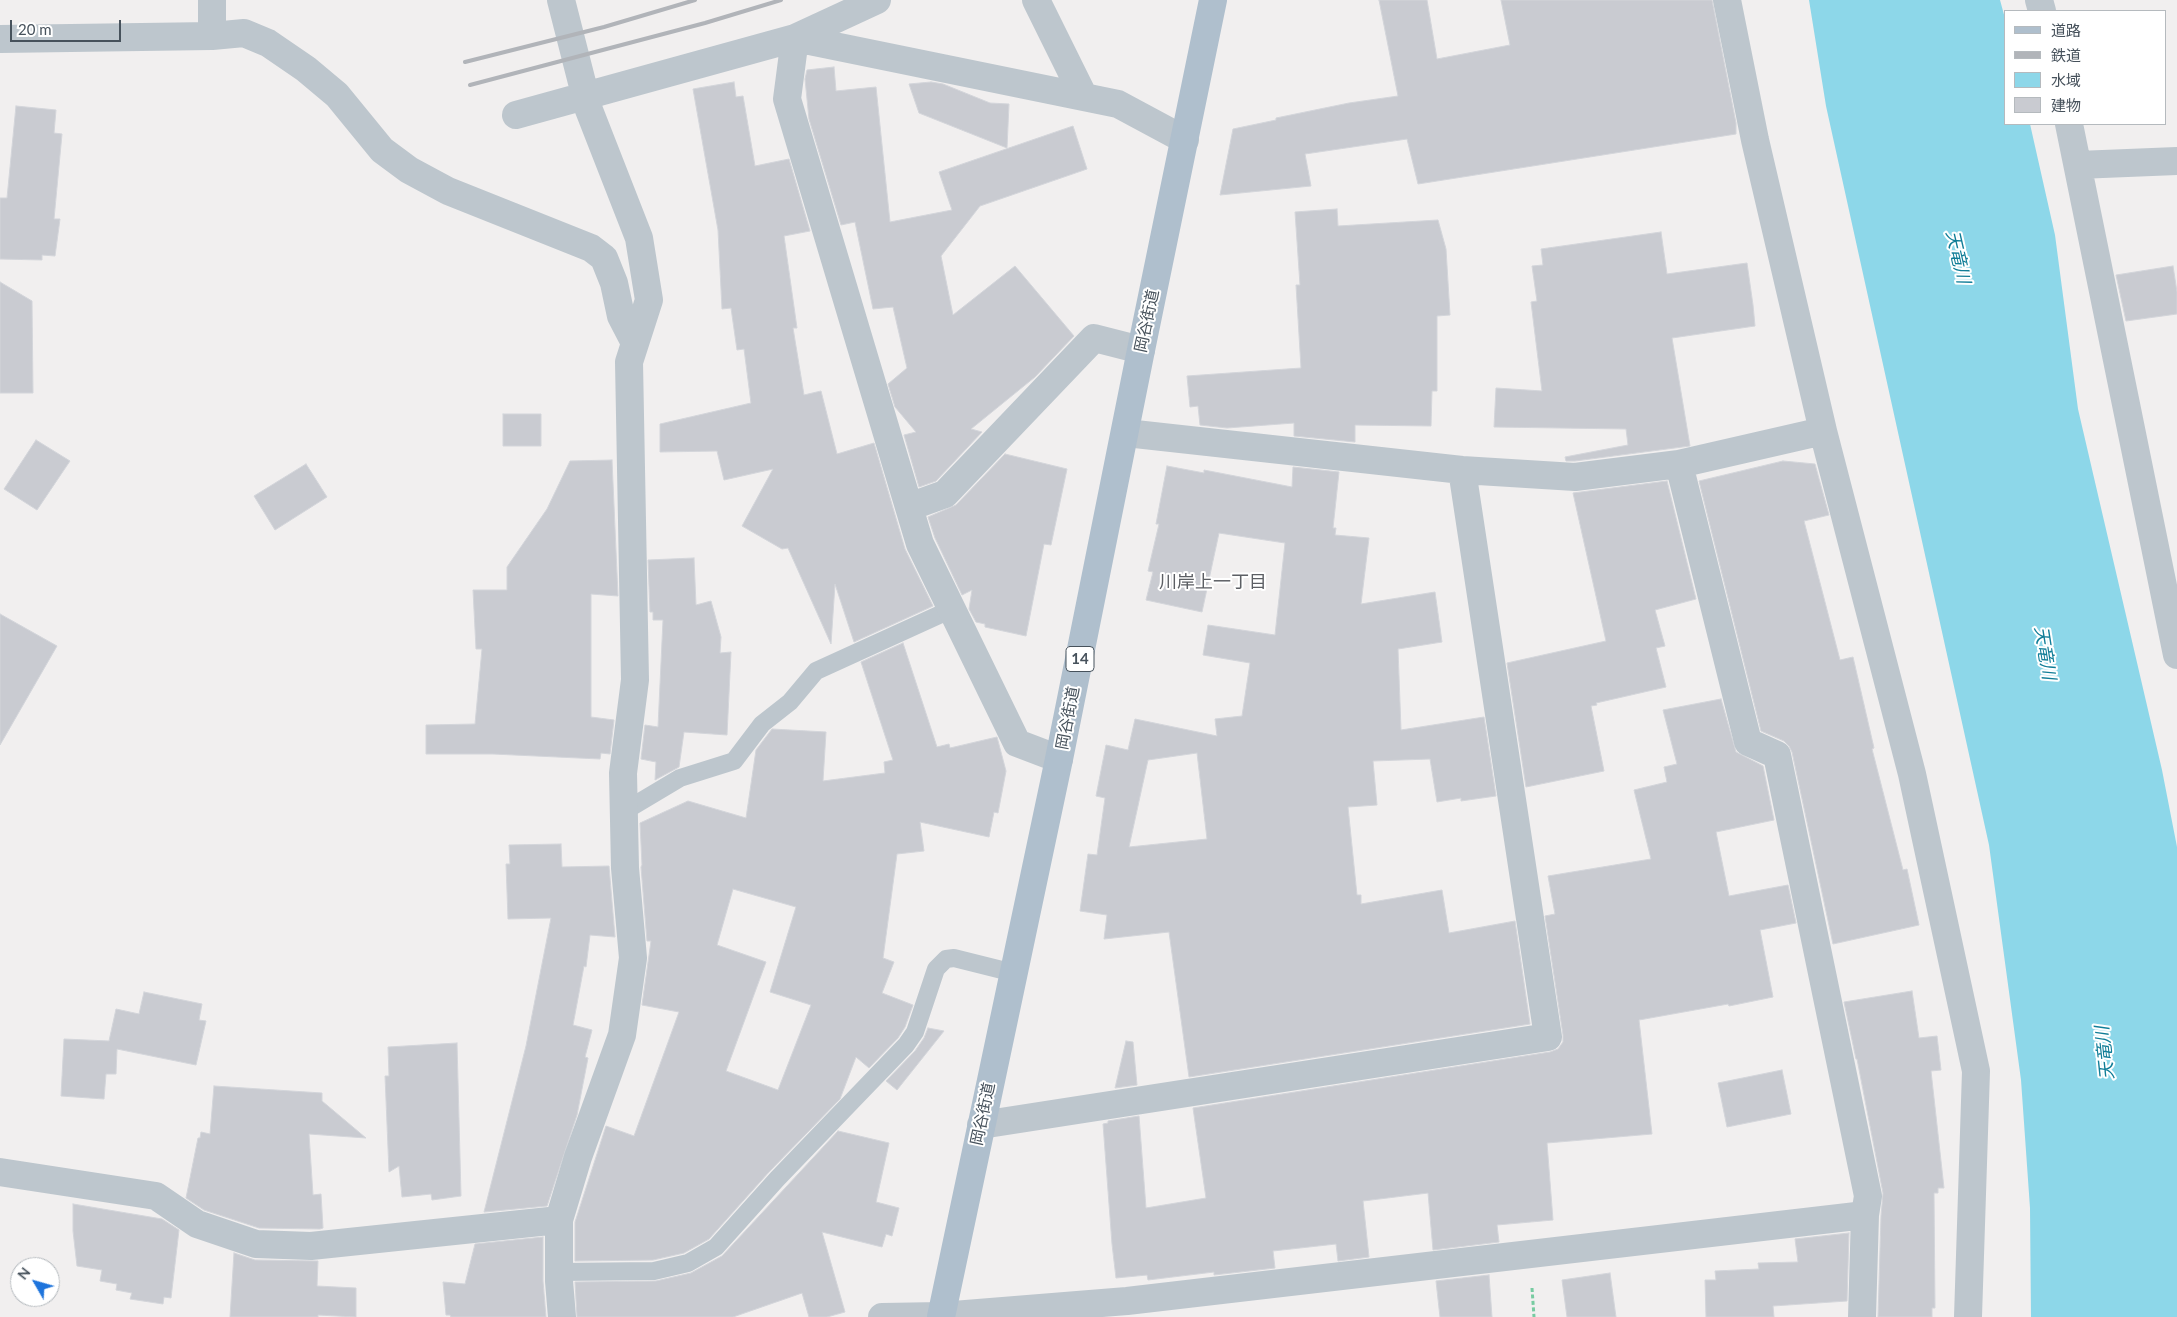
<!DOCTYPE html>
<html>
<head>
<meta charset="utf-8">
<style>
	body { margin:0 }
	#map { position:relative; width:2177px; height:1317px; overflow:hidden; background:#f1efef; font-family:Lato,"Noto Sans JP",sans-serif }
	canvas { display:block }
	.legend { position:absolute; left:2004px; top:10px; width:162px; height:115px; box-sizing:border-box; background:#fff; border:1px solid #b5babe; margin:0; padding:6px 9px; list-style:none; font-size:15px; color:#47525c }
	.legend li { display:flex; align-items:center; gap:10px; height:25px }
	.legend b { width:25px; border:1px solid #b5babe }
	.north { position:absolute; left:10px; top:1257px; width:50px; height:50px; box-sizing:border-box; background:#fff; border:1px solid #b5babe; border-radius:50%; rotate:308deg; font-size:14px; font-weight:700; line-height:20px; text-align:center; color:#47525c }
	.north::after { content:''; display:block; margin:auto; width:18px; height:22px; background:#1e74dc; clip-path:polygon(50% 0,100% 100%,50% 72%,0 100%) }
	.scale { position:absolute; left:10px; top:20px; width:111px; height:22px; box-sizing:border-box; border:2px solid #47525c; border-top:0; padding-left:6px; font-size:15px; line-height:18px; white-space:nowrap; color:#47525c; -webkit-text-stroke:4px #fff; paint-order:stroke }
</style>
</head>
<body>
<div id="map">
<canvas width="2177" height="1317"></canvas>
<ul class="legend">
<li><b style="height:6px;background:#afbfcd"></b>道路</li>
<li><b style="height:6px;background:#b1b4b9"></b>鉄道</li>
<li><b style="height:14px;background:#8dd7e9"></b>水域</li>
<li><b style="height:14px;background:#c9cbd1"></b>建物</li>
</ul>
<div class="north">N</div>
<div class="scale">20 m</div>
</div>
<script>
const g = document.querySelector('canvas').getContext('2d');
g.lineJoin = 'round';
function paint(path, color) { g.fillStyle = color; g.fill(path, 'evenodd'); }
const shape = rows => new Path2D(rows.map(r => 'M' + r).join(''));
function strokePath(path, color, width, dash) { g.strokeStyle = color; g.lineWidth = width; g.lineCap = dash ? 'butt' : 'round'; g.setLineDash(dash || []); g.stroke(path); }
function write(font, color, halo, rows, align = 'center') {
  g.font = font + ' Lato,"Noto Sans JP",sans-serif'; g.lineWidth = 4; g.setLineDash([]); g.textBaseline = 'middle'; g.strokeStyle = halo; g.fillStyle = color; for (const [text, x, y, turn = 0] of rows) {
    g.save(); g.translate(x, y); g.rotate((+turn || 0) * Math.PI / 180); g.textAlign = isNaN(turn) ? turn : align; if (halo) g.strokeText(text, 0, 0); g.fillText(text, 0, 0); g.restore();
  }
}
paint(shape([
	[1809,0,2000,0,2006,22,2006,124,2030,124,2055,235,2078,409,2162,770,2177,847,2177,1317,2031,1317,2030,1208,2021,1080,1989,845,1826,106]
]), '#8dd7e9');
const building = shape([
	[1379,0,1427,0,1437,59,1510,45,1501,0,1712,0,1736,123,1736,134,1418,184,1407,139,1305,154,1311,186,1220,195,1233,129,1276,120,1276,118,1349,103,1398,96,1379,0],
	[834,67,836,91,876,87,890,222,952,210,939,172,1073,126,1087,169,980,206,941,256,953,315,1015,266,1074,336,1035,377,971,429,982,432,936,481,919,487,904,435,916,432,895,407,888,384,907,368,893,307,873,309,855,222,841,225,809,119,805,79,807,70,834,67],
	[734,82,736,97,743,96,755,166,789,159,810,231,784,236,797,328,793,328,804,395,821,391,837,454,874,443,905,549,933,606,854,642,835,584,831,644,788,548,782,549,742,526,773,469,724,480,717,451,660,452,660,424,751,403,744,349,737,350,731,308,722,309,718,230,693,89,734,82],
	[931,82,943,84,990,103,1009,104,1007,148,919,113,909,84,931,82],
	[16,106,56,110,54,133,62,134,54,219,60,219,55,256,42,255,42,260,0,259,0,198,7,198,16,106],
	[1337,209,1338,226,1438,220,1446,249,1450,315,1437,316,1437,391,1432,391,1431,426,1355,425,1355,442,1294,436,1294,423,1227,428,1200,425,1198,406,1190,407,1187,376,1301,368,1296,285,1300,285,1295,212,1337,209],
	[1661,232,1667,274,1747,263,1753,305,1755,326,1672,338,1690,446,1575,461,1566,461,1565,457,1628,445,1626,429,1494,427,1496,388,1542,391,1531,302,1537,301,1532,266,1543,265,1541,249,1661,232],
	[2173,266,2177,292,2177,314,2126,321,2116,275,2173,266],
	[0,282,32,301,33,393,0,393,0,282],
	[503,414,541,414,541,446,503,446,503,414],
	[36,440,70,461,37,510,4,489,36,440],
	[1005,454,1067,469,1051,545,1044,544,1026,636,985,627,985,624,976,622,969,609,972,590,962,595,935,538,928,517,956,505,1005,454],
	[612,460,618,596,591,594,591,717,614,720,610,754,601,753,600,759,493,754,426,754,426,725,475,724,482,649,476,649,473,590,507,590,507,567,547,509,570,461,612,460],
	[1783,461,1815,464,1829,515,1804,521,1840,660,1853,657,1874,748,1872,749,1903,870,1907,869,1919,925,1833,944,1792,752,1789,746,1784,741,1761,731,1699,481,1783,461],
	[306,464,327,497,275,530,254,496,306,464],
	[1167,466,1204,473,1204,470,1292,487,1293,467,1339,472,1333,528,1336,528,1335,535,1369,538,1361,604,1435,592,1442,642,1398,649,1401,730,1484,717,1496,796,1461,801,1461,798,1437,802,1430,759,1373,761,1377,805,1348,807,1357,895,1361,895,1361,904,1442,890,1449,933,1515,921,1530,1024,1189,1077,1169,932,1104,939,1107,915,1080,911,1088,854,1097,855,1105,798,1096,796,1106,745,1128,750,1135,719,1217,736,1215,719,1242,716,1250,663,1203,655,1208,625,1275,635,1285,543,1219,533,1202,612,1146,600,1153,572,1148,571,1159,524,1156,524,1167,466],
	[1197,753,1207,839,1129,847,1148,760,1197,753],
	[1667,481,1696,599,1655,610,1665,646,1656,648,1666,687,1596,703,1597,705,1591,706,1604,771,1526,787,1507,663,1606,641,1573,493,1667,481],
	[694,558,696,605,711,601,721,637,720,653,731,652,727,735,684,732,679,767,655,780,656,762,641,759,645,725,658,727,663,620,653,620,653,612,650,612,648,560,694,558],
	[0,614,57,646,0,745,0,614],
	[903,643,937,747,949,744,950,748,997,737,1006,771,998,813,994,812,989,837,920,822,924,851,897,854,883,958,894,962,882,993,913,1005,905,1027,898,1038,869,1068,856,1057,840,1099,769,1172,709,1239,684,1253,653,1260,575,1261,575,1222,606,1126,634,1136,679,1012,642,1005,651,941,647,941,641,867,642,865,640,823,688,801,746,818,756,750,772,729,826,732,823,781,885,773,884,762,893,760,861,662,903,643],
	[733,889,796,907,770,992,811,1005,778,1090,726,1071,766,962,717,945,733,889],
	[1721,699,1736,752,1763,766,1774,820,1716,832,1729,896,1788,885,1796,923,1760,930,1773,997,1729,1006,1728,1004,1639,1020,1652,1134,1547,1143,1553,1220,1497,1225,1499,1242,1433,1250,1428,1193,1363,1201,1369,1257,1338,1261,1336,1244,1273,1251,1275,1268,1214,1275,1214,1272,1148,1280,1147,1275,1116,1278,1112,1244,1103,1124,1108,1123,1108,1121,1139,1116,1146,1208,1206,1198,1193,1108,1550,1052,1558,1049,1563,1042,1563,1035,1545,916,1555,914,1548,876,1651,859,1634,790,1667,782,1664,767,1677,764,1663,710,1721,699],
	[561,844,562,867,609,866,615,937,590,935,586,967,584,966,573,1025,592,1030,585,1057,588,1058,577,1115,547,1206,484,1212,526,1046,551,918,508,919,506,864,510,864,509,845,561,844],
	[1912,991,1919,1038,1937,1036,1941,1070,1931,1071,1944,1188,1938,1188,1938,1193,1934,1193,1935,1308,1932,1308,1932,1317,1878,1317,1881,1216,1883,1193,1857,1059,1856,1059,1844,1002,1912,991],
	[144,992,202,1004,199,1020,206,1021,196,1065,117,1049,116,1074,106,1074,104,1099,61,1096,64,1039,109,1041,116,1009,139,1014,144,992],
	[928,1028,944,1031,897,1090,886,1081,915,1051,924,1038,928,1028],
	[1126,1041,1133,1042,1137,1085,1115,1088,1126,1041],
	[457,1043,461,1196,432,1200,431,1194,402,1197,399,1166,389,1172,385,1076,389,1076,388,1047,457,1043],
	[1782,1070,1791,1114,1727,1127,1718,1083,1782,1070],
	[214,1086,322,1093,322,1101,366,1138,309,1134,313,1195,321,1194,323,1228,320,1229,259,1228,204,1210,186,1198,198,1138,200,1138,201,1132,210,1134,214,1086],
	[838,1131,889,1143,876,1202,899,1208,892,1236,886,1234,882,1247,822,1232,845,1312,827,1317,809,1317,802,1293,733,1317,577,1317,575,1282,656,1281,691,1273,722,1256,838,1131],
	[73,1204,162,1219,179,1230,171,1298,164,1297,163,1304,130,1299,132,1293,116,1290,117,1284,100,1281,102,1270,77,1266,73,1231,73,1204],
	[1849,1233,1847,1301,1773,1306,1774,1317,1706,1317,1705,1280,1716,1280,1715,1271,1759,1269,1758,1263,1798,1262,1795,1239,1849,1233],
	[543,1237,543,1281,546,1317,451,1317,450,1315,446,1315,443,1282,465,1284,475,1244,543,1237],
	[234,1253,255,1260,318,1261,317,1286,356,1288,356,1317,318,1315,318,1317,230,1317,234,1253],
	[1610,1273,1616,1317,1567,1317,1562,1280,1610,1273],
	[1489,1275,1492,1317,1440,1317,1436,1281,1489,1275]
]);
paint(building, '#c9cbd1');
strokePath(building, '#d3d5da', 1);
strokePath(shape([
	[1532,1288,1534,1317]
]), '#77cba1', 3, [4, 2.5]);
strokePath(shape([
	[623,812,680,778,734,761,762,724,790,702,816,671,952,609],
	[559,1272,654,1271,688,1263,716,1247,777,1179,906,1045,915,1032,936,969,946,959,954,958,1014,973]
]), '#bdc6cd', 18);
strokePath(shape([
	[561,0,589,110,639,238,649,300,629,362,635,680,623,773,625,868,633,958,622,1035,578,1157,559,1220,559,1281,562,1317],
	[1036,0,1084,97],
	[1727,0,1755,140,1823,431,1912,774,1976,1071,1968,1317],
	[2039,0,2042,11],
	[212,36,244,33,268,43,306,69,337,95,382,150,409,170,448,191,591,248,604,258,614,283,621,316,635,343],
	[0,39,212,36,212,0],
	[516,115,795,38,877,0],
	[2069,124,2177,655],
	[2078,165,2177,161],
	[1126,433,1462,470,1575,477,1679,464,1823,431],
	[1679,464,1748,742,1777,755,1868,1196,1865,1215,1862,1317],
	[909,507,945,494,1094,338,1141,350],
	[1059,759,1017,743,920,544,787,99,795,38,1118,104,1185,140],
	[981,1125,1548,1037,1462,470],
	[0,1172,156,1196,197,1224,256,1244,311,1246,559,1220],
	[882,1317,941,1316,1127,1301,1865,1215]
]), '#bdc6cd', 28);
strokePath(shape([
	[941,1317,1059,759,1141,350,1213,0]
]), '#afbfcd', 28);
strokePath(shape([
	[465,62,604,27,695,0],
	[470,85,705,23,781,0]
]), '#b1b4b9', 4);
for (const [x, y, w] of [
	[1080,659,28]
]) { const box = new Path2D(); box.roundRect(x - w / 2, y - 12.5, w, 25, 4); g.fillStyle = '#fff'; g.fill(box); strokePath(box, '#47525c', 1); }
write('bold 15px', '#47525c', null, [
	["14",1080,659]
]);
write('16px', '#47525c', '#fff', [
	["岡谷街道",1147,321,-78],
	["岡谷街道",1068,718,-79],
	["岡谷街道",983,1114,-78]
]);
write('italic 18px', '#107d97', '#fff', [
	["天竜川",1958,257,77],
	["天竜川",2045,653,81],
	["天竜川",2105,1053,-96]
]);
write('18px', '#5c5f64', '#fff', [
	["川岸上一丁目",1213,582]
]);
</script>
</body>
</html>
